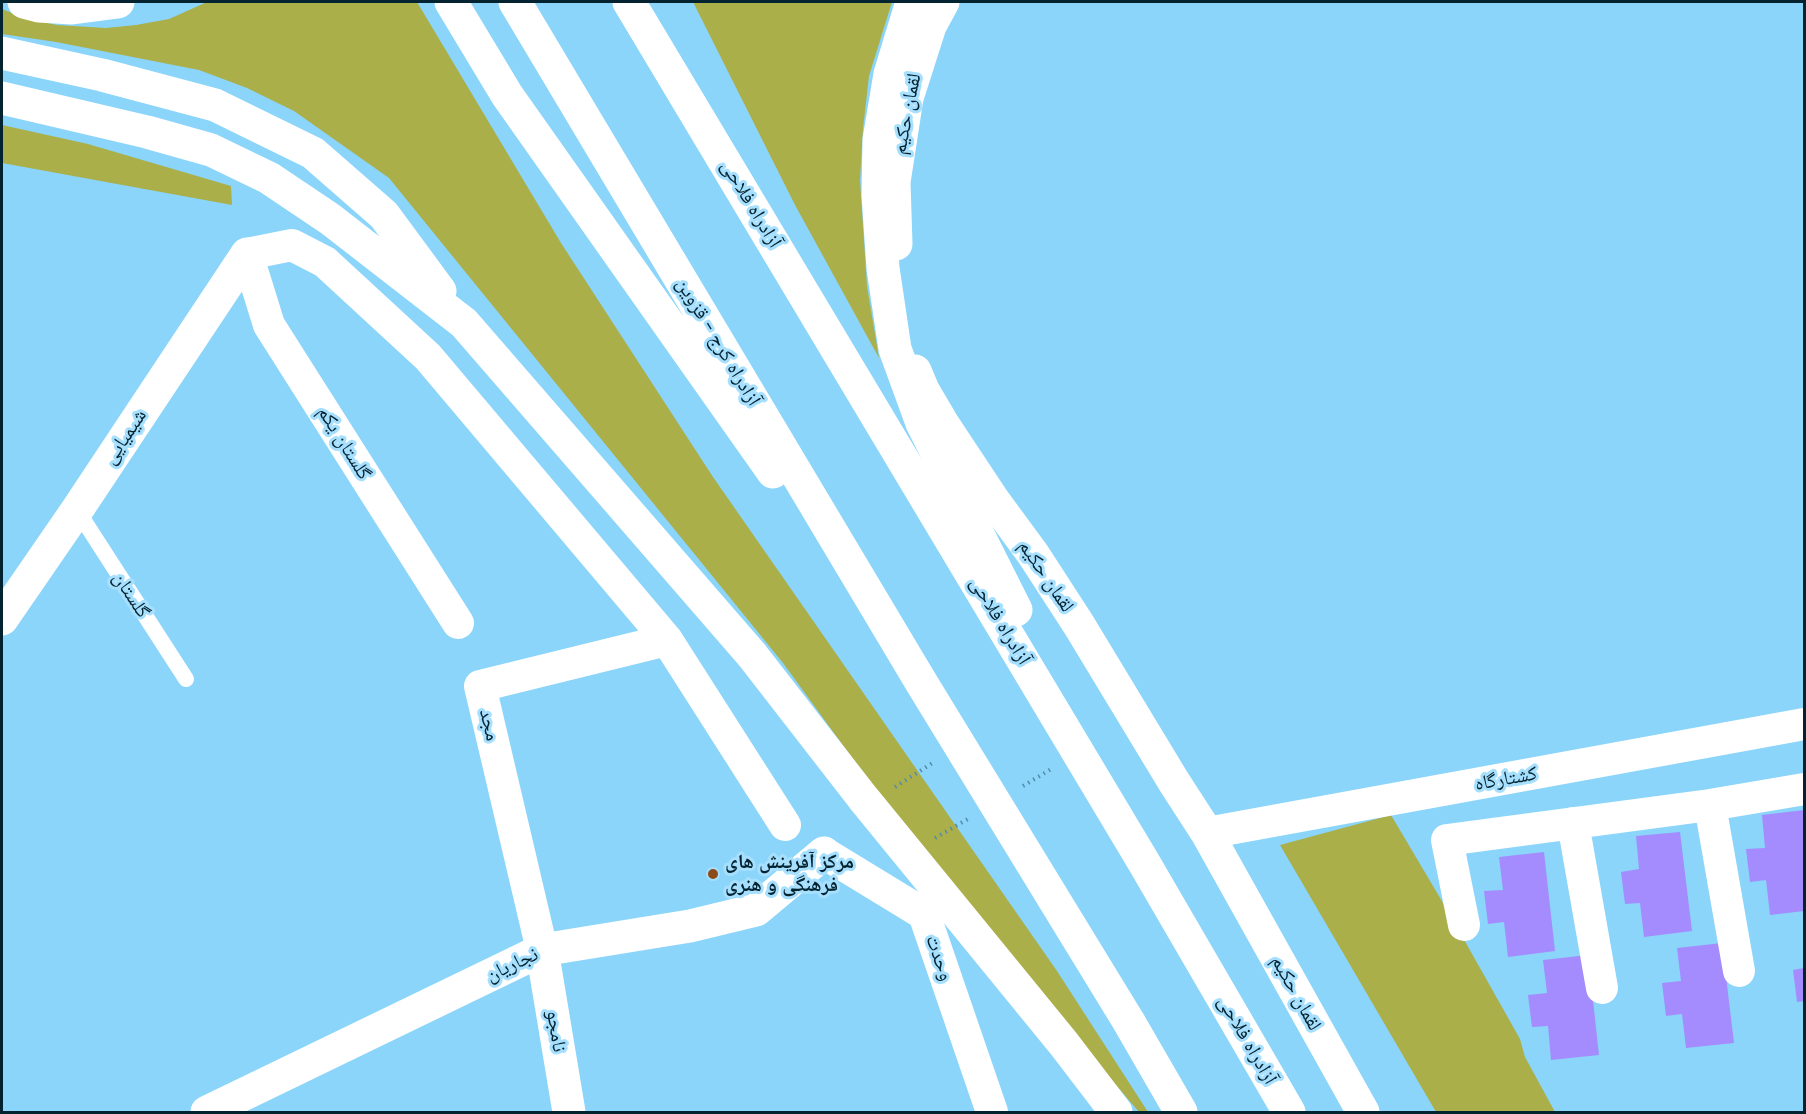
<!DOCTYPE html>
<html>
<head>
<meta charset="utf-8">
<style>
	body { margin:0 }
	#map { position:relative; width:1806px; height:1114px; overflow:hidden; background:#8bd5fa; font-family:Lora,serif }
	canvas { display:block }
	.frame { position:absolute; inset:0; border:3px solid #042331; pointer-events:none }
</style>
</head>
<body>
<div id="map">
<canvas width="1806" height="1114"></canvas>
<div class="frame"></div>
</div>
<script>
const g = document.querySelector('canvas').getContext('2d');
g.lineJoin = 'round';
function paint(path, color) { g.fillStyle = color; g.fill(path, 'evenodd'); }
const shape = rows => new Path2D(rows.map(r => 'M' + r).join(''));
function strokePath(path, color, width, dash) { g.strokeStyle = color; g.lineWidth = width; g.lineCap = dash ? 'butt' : 'round'; g.setLineDash(dash || []); g.stroke(path); }
function write(font, color, halo, rows, align = 'center') {
  g.font = font + ' Lora,"Noto Naskh Arabic",serif'; g.lineWidth = 6; g.setLineDash([]); g.textBaseline = 'middle'; g.strokeStyle = halo; g.fillStyle = color; for (const [text, x, y, turn = 0] of rows) {
    g.save(); g.translate(x, y); g.rotate((+turn || 0) * Math.PI / 180); g.textAlign = isNaN(turn) ? turn : align; if (halo) g.strokeText(text, 0, 0); g.fillText(text, 0, 0); g.restore();
  }
}
paint(shape([
	[207,2,417,2,561,243,713,477,1057,971,1148,1112,1139,1112,941,880,783,663,389,178,294,111,247,88,199,70,56,42,2,34,2,9,25,18,57,25,106,28,136,25,169,19],
	[693,2,892,2,869,76,863,129,860,180,867,286,879,358,795,205],
	[2,125,88,144,231,186,232,205,2,163],
	[1391,815,1449,913,1520,1039,1525,1057,1555,1112,1436,1112,1280,845]
]), '#abaf49');
paint(shape([
	[1804,810,1804,911,1770,915,1766,880,1750,882,1746,849,1765,848,1762,815],
	[1680,832,1692,931,1644,937,1640,903,1625,904,1621,872,1639,869,1636,836],
	[1544,852,1555,951,1508,957,1504,922,1488,924,1484,891,1503,890,1499,857],
	[1722,943,1734,1043,1686,1048,1682,1014,1666,1016,1662,983,1681,981,1677,948],
	[1588,955,1599,1055,1551,1060,1548,1026,1532,1027,1528,995,1547,993,1543,960],
	[1804,968,1804,1001,1797,1002,1793,970]
]), '#a48cfe');
strokePath(shape([
	[1023,786,1053,768],
	[895,787,934,762],
	[935,838,968,819]
]), '#548ca8', 4, [1.5, 4.5]);
strokePath(shape([
	[77,510,186,679]
]), '#fff', 16);
strokePath(shape([
	[458,623,269,325,247,254,292,245,325,262,428,357,667,640,785,825],
	[1710,805,1739,971],
	[1573,823,1602,988],
	[1207,833,1804,724],
	[824,853,924,914,992,1112],
	[1464,925,1447,840,1710,805,1804,789],
	[542,950,480,686,667,640]
]), '#fff', 32);
strokePath(shape([
	[896,244,894,182,907,98,930,26,943,2],
	[915,371,923,390,943,424,994,501,1033,554,1079,625,1174,782,1207,833,1363,1112],
	[2,619,77,510,247,254],
	[542,950,569,1112],
	[207,1112,542,950,690,926,756,910,824,853]
]), '#fff', 33);
strokePath(shape([
	[2,53,102,75,215,105,313,153,384,215,440,291],
	[2,98,147,132,211,150,269,178,330,219,464,323,752,655,863,798,1064,1044,1116,1112]
]), '#fff', 33);
strokePath(shape([
	[24,2,39,6,72,8,118,2],
	[451,2,507,95,773,472],
	[515,2,921,682,1129,1022,1181,1112],
	[629,2,1143,861,1289,1112],
	[912,2,890,74,879,140,878,195,883,268,895,349,922,423,1016,610]
]), '#fff', 33);
for (const [x, y, r, color] of [
	[713,874,6,"#8d4a1b"]
]) { const dot = new Path2D(); dot.arc(x, y, r, 0, 2 * Math.PI); g.fillStyle = color; g.fill(dot); strokePath(dot, '#a7e0fe', 2); }
write('20px', '#042331', '#a7e0fe', [
	["لقمان حکیم",907,114,-79],
	["آزادراه فلاحی",751,204,59],
	["آزادراه کرج - قزوین",718,342,59],
	["شیمیایی",125,437,-56],
	["گلستان یکم",344,443,58],
	["لقمان حکیم",1046,576,56],
	["گلستان",131,595,57],
	["آزادراه فلاحی",1000,621,59],
	["مجد",489,725,77],
	["کشتارگاه",1506,779,-10],
	["وحدت",939,958,71],
	["نجاریان",512,965,-25],
	["لقمان حکیم",1296,993,61],
	["نامجو",556,1031,81],
	["آزادراه فلاحی",1247,1040,60]
]);
write('bold 20px', '#042331', '#a7e0fe', [
	["مرکز آفرینش های",725,862],
	["فرهنگی و هنری",725,885]
], 'left');
</script>
</body>
</html>
